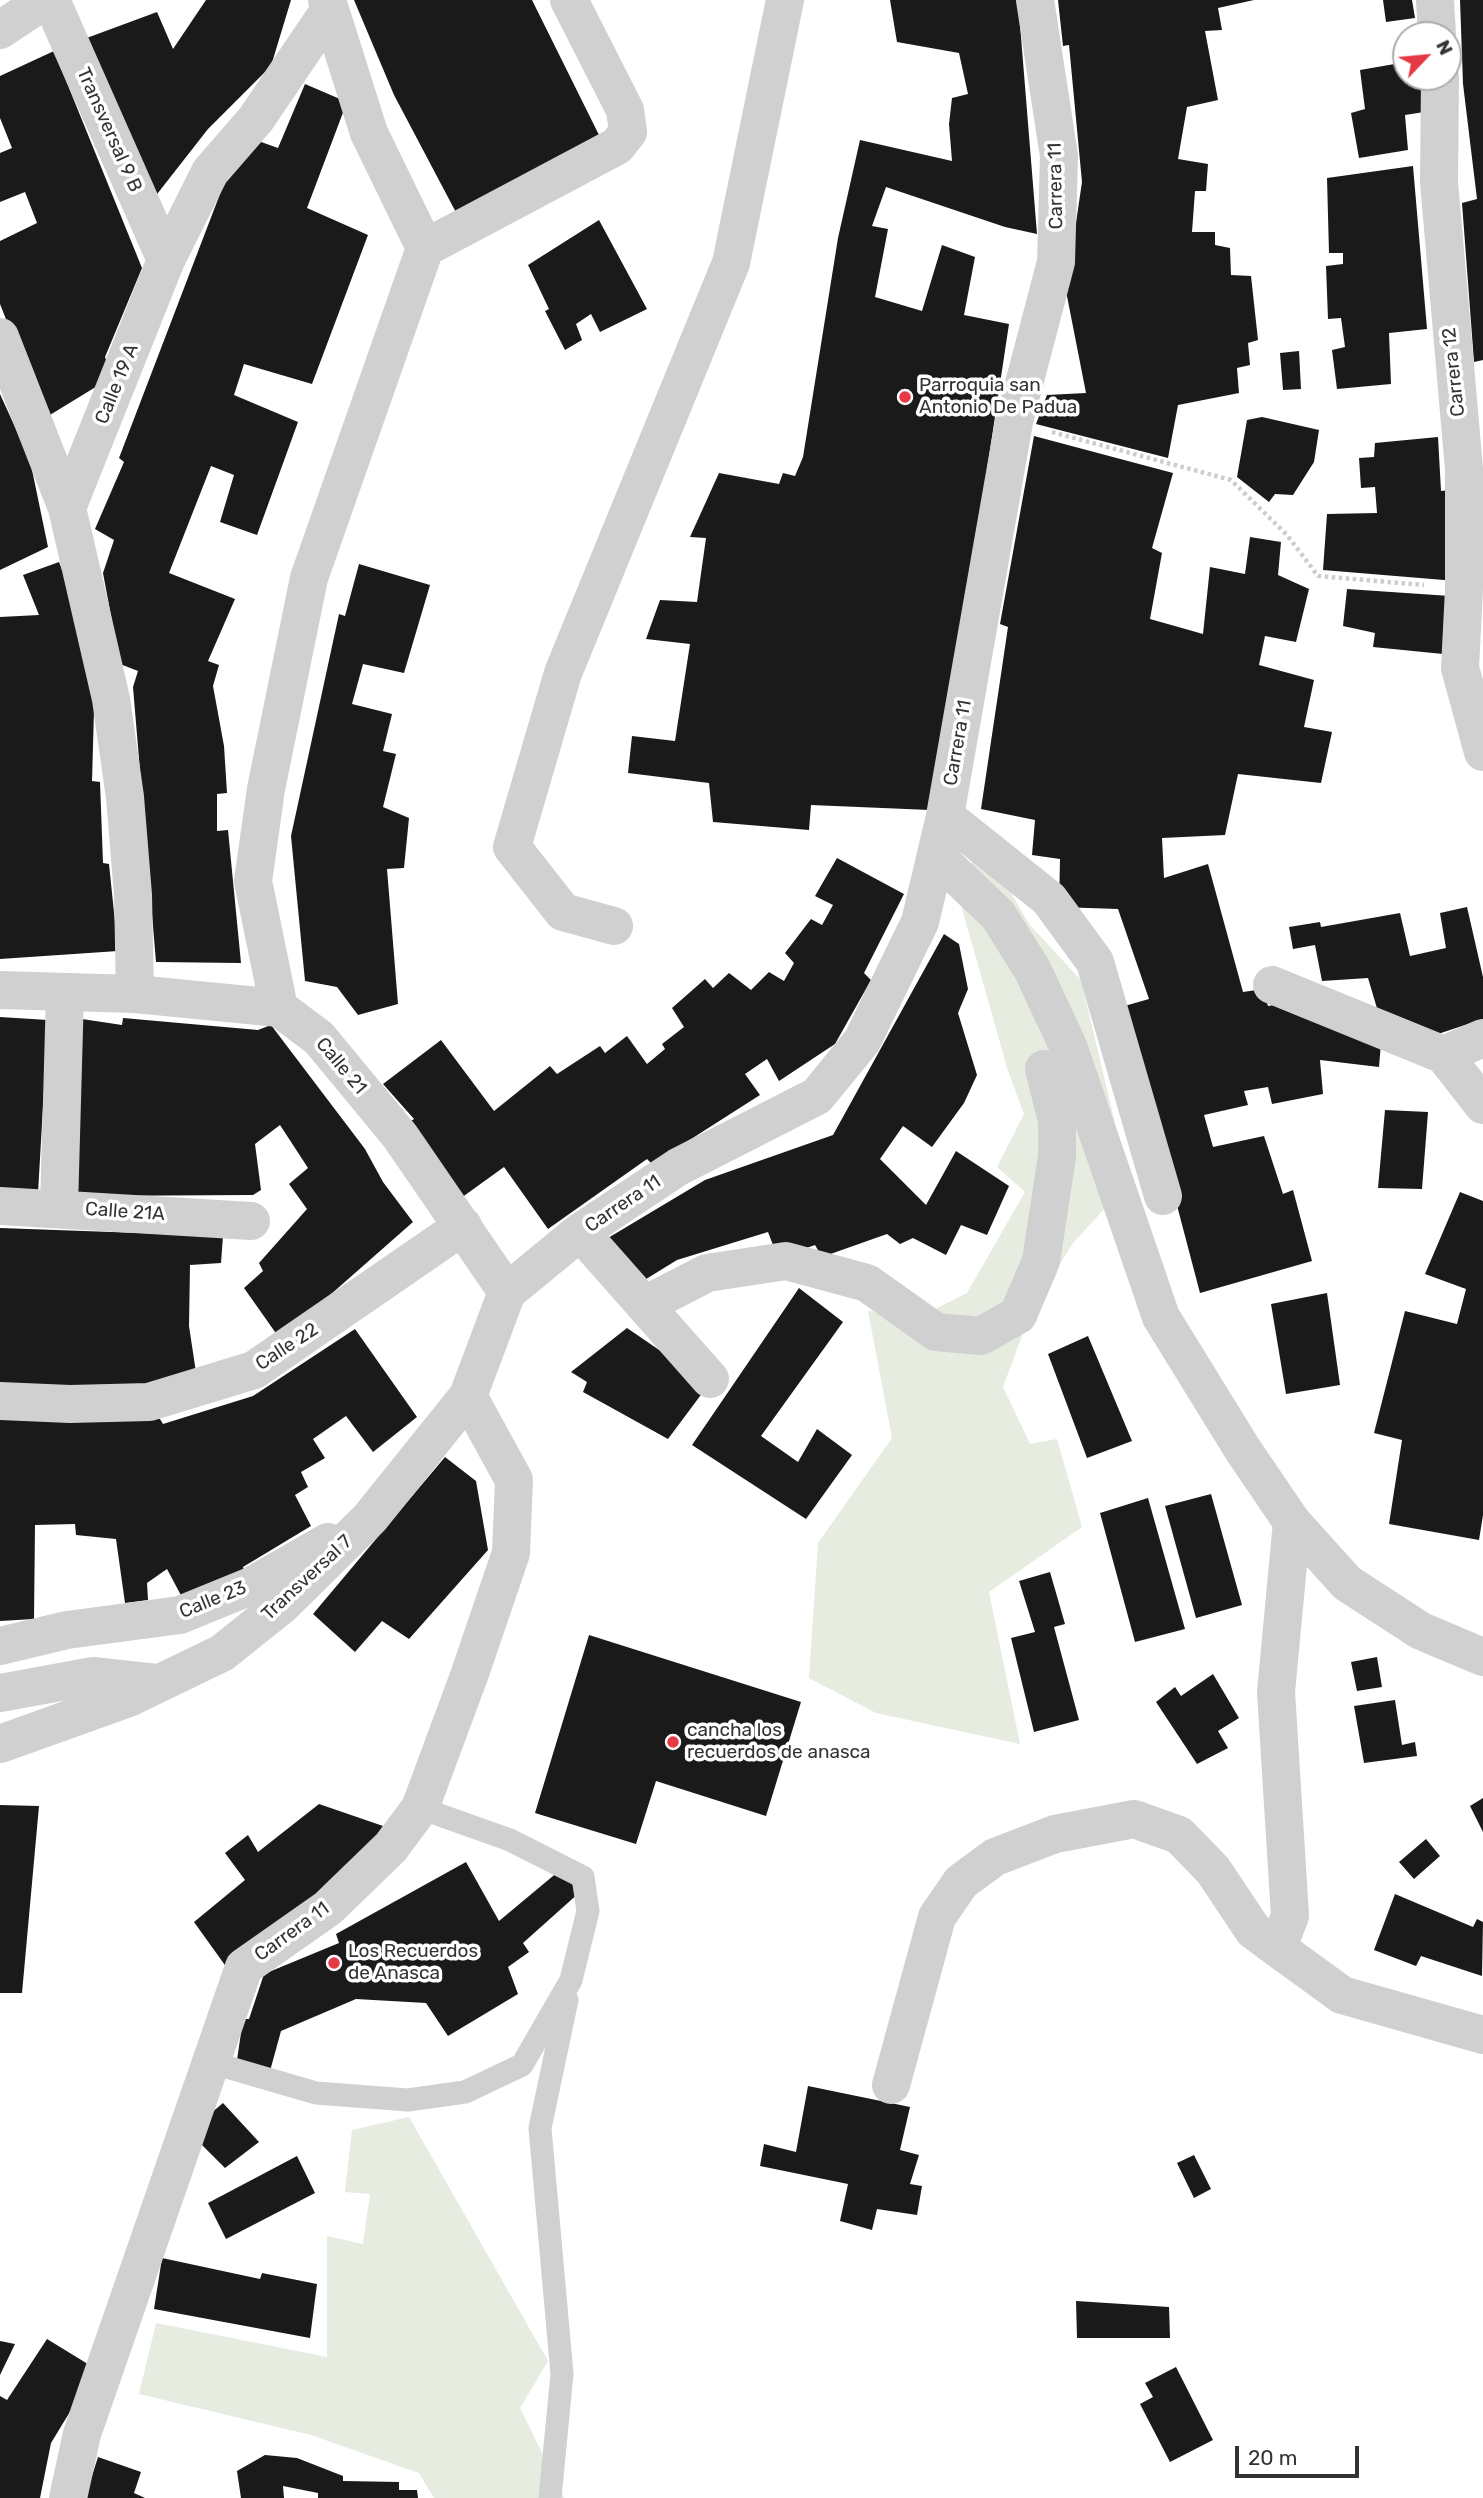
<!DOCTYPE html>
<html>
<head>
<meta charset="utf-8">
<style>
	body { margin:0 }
	#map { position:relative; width:1483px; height:2498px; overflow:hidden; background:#fff; font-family:Rubik,sans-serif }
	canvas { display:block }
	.north { position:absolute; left:1392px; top:21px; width:70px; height:70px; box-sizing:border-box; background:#fff; border:2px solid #adadad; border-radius:50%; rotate:64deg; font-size:19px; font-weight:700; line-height:28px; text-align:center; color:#333 }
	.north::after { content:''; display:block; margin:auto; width:24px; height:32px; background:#e63946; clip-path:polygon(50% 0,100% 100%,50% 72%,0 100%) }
	.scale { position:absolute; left:1235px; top:2446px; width:124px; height:32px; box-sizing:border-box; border:4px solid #333; border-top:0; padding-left:9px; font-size:21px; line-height:24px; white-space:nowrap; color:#333; -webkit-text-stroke:5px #fff; paint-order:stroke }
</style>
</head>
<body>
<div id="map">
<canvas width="1483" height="2498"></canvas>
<div class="north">N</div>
<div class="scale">20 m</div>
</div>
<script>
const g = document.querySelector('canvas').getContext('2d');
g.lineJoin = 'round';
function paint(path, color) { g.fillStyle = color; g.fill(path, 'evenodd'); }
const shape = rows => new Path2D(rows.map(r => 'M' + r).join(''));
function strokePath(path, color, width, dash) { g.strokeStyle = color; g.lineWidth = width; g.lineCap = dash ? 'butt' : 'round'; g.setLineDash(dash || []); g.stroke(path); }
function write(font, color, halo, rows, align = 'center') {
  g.font = font + ' Rubik,sans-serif'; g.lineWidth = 7; g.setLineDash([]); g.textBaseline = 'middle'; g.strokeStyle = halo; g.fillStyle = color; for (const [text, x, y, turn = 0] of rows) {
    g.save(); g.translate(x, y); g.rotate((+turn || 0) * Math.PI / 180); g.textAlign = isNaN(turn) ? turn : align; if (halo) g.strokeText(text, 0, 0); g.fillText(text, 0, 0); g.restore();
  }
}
paint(shape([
	[972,861,1005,882,1029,924,1081,980,1129,1182,1073,1243,1032,1309,1003,1387,1030,1444,1057,1439,1082,1527,989,1592,1020,1744,876,1713,809,1678,818,1543,892,1438,868,1311,927,1313,967,1293,1025,1192,997,1167,1024,1114,1008,1071,961,905],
	[409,2117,548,2361,520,2408,564,2498,434,2498,419,2473,311,2435,139,2394,156,2323,327,2357,327,2236,363,2244,370,2194,345,2192,352,2130]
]), '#e6ecdf');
paint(shape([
	[206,0,291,0,271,66,208,129,154,198,84,39,157,12,173,49],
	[354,0,532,0,600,137,460,220,394,95],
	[890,0,1018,0,1037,234,1005,227,886,187,872,226,888,229,875,297,922,311,942,245,975,257,964,315,1009,324,974,556,930,810,811,805,809,830,713,822,709,783,628,773,632,736,675,741,690,644,646,639,660,600,697,602,706,538,690,537,719,473,779,484,783,473,795,476,803,457,838,238,860,140,952,161,949,124,952,98,968,94,959,53,897,42],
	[1058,0,1254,0,1218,8,1222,30,1205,31,1218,100,1187,107,1178,159,1208,164,1206,191,1195,191,1192,232,1215,232,1215,245,1230,248,1231,275,1251,276,1258,340,1248,343,1250,365,1237,368,1239,393,1178,405,1168,458,1036,424,1047,395,1086,393,1066,291,1082,182,1069,45,1063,46],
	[1383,0,1412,0,1415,18,1386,22],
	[1460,0,1483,0,1483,360,1474,362,1462,203,1477,199,1463,84],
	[54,51,142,268,105,357,112,377,45,418,0,304,0,241,37,223,25,192,0,202,0,153,12,148,0,118,0,76],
	[1406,62,1406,77,1422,77,1424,112,1405,115,1408,150,1359,158,1351,113,1365,109,1360,70],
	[305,84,347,102,307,208,368,235,312,384,244,364,234,395,298,422,257,535,220,522,234,475,211,466,169,573,235,599,208,661,219,665,213,686,224,746,227,793,217,794,217,831,228,830,241,963,156,962,133,687,138,671,120,664,103,573,114,540,95,529,124,462,119,458,233,160,250,138,278,148],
	[1413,166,1427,329,1389,333,1391,384,1337,389,1332,350,1345,347,1341,318,1328,319,1326,266,1343,264,1343,253,1329,253,1327,178],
	[599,220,647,309,600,332,591,314,576,324,582,340,565,350,545,311,549,309,528,265],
	[1299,351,1301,389,1283,390,1280,353],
	[0,394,30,460,48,547,0,570],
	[1262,417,1319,430,1314,462,1293,495,1275,494,1269,502,1237,477,1247,420],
	[1034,436,1173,473,1152,548,1162,553,1150,619,1203,634,1210,567,1245,574,1250,537,1281,542,1278,575,1309,589,1296,642,1265,636,1259,665,1314,680,1304,727,1332,732,1321,783,1238,774,1225,835,1162,838,1164,878,1208,864,1243,992,1263,989,1268,1006,1285,1003,1381,1043,1379,1067,1320,1060,1323,1094,1272,1104,1268,1087,1244,1091,1248,1105,1204,1115,1213,1147,1264,1136,1283,1194,1293,1190,1312,1261,1200,1293,1148,1095,1121,1007,1149,999,1118,909,1059,907,1060,859,1032,855,1035,820,981,809,1008,627,1000,624],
	[1438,437,1441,491,1449,490,1456,581,1323,570,1327,514,1377,513,1375,487,1361,488,1359,458,1374,457,1375,443],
	[59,562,76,606,95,675,92,781,100,782,103,863,109,864,118,951,0,959,0,617,39,615,23,575],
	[359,564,430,585,404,673,363,664,352,704,392,714,383,751,396,754,383,807,409,818,404,868,387,869,398,1004,358,1015,337,987,305,981,291,836,339,614,345,616],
	[1347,589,1450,596,1443,654,1373,647,1375,633,1343,626],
	[837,858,904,894,864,973,871,980,835,1044,779,1081,767,1059,745,1074,760,1095,652,1164,647,1159,548,1229,504,1167,461,1198,408,1123,414,1119,383,1084,441,1040,494,1111,550,1066,557,1074,600,1046,605,1053,627,1036,647,1064,665,1049,662,1044,684,1027,672,1008,705,979,713,988,729,973,751,990,769,972,784,981,794,963,785,953,811,919,822,925,833,905,815,896],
	[1467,907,1483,977,1483,1019,1435,1035,1379,1015,1368,978,1322,981,1315,945,1293,949,1289,927,1320,922,1321,927,1400,913,1410,956,1446,948,1440,913],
	[944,934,959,944,968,989,958,1013,977,1075,964,1103,932,1147,903,1126,880,1159,926,1205,956,1151,1009,1186,987,1235,961,1225,946,1255,913,1238,900,1244,887,1234,822,1257,815,1245,778,1258,768,1232,677,1260,638,1284,608,1238,705,1180,833,1135],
	[0,1017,48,1020,38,1193,0,1193],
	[123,1018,258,1030,271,1025,365,1149,383,1182,413,1222,280,1339,244,1288,263,1271,259,1263,307,1209,289,1184,308,1168,280,1125,255,1144,261,1190,253,1195,71,1196,82,1019,122,1025],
	[1385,1110,1428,1112,1422,1189,1378,1188],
	[1460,1192,1483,1201,1483,1515,1479,1540,1389,1524,1402,1440,1374,1433,1405,1311,1457,1324,1466,1289,1425,1274],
	[0,1228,223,1236,221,1263,190,1265,189,1326,197,1379,138,1392,0,1390],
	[799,1288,843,1322,761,1436,798,1462,817,1429,852,1455,806,1519,692,1445],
	[1327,1293,1340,1385,1286,1394,1271,1304],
	[627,1328,709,1384,668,1439,583,1392,587,1382,571,1372],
	[355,1329,417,1417,373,1452,346,1416,313,1439,325,1458,301,1472,308,1487,295,1495,311,1526,243,1567,245,1573,184,1601,167,1569,147,1583,148,1600,125,1603,116,1539,76,1535,75,1524,35,1525,34,1619,0,1621,0,1419,160,1419,163,1424,253,1396],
	[1088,1336,1132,1441,1087,1458,1048,1354],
	[445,1457,476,1481,488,1550,409,1639,382,1621,355,1652,313,1614],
	[1211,1494,1242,1605,1196,1618,1165,1506],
	[1148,1498,1185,1629,1135,1642,1100,1513],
	[1050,1572,1065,1624,1054,1627,1079,1720,1034,1732,1011,1638,1035,1632,1019,1581],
	[589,1635,801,1702,766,1816,656,1781,636,1844,535,1813],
	[1377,1657,1382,1687,1357,1691,1351,1662],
	[1213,1674,1239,1718,1218,1731,1228,1748,1197,1764,1156,1702,1175,1687,1181,1696],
	[1395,1700,1402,1745,1415,1742,1417,1756,1364,1763,1354,1706],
	[1483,1798,1483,1832,1470,1806],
	[319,1804,383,1826,356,1864,227,1968,194,1922,245,1880,225,1853,248,1835,258,1852],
	[0,1805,39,1806,22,1993,0,1993],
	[1426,1839,1440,1856,1414,1879,1399,1862],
	[466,1862,499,1921,559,1871,580,1892,523,1943,529,1952,508,1967,518,1994,448,2036,426,2003,356,1999,281,2031,270,2071,236,2067,243,2019,249,2019,264,1974,339,1943,336,1934],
	[1395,1894,1473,1927,1477,1919,1483,1922,1482,1976,1421,1956,1416,1966,1374,1950],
	[808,2086,910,2107,900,2150,919,2155,910,2184,922,2186,917,2215,877,2209,872,2230,840,2221,848,2184,760,2166,764,2144,796,2152],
	[223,2103,259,2142,225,2168,196,2139,204,2119],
	[1194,2155,1211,2189,1194,2198,1177,2163],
	[297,2156,315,2193,226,2239,208,2203],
	[162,2258,260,2279,262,2273,317,2284,310,2338,154,2309],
	[1076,2301,1169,2307,1170,2338,1077,2338],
	[47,2339,96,2369,51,2443,40,2498,0,2498,0,2396,7,2400],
	[0,2341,15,2344,0,2375],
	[1176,2367,1213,2440,1170,2462,1140,2404,1153,2397,1145,2383],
	[265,2455,297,2458,343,2476,343,2481,399,2482,399,2490,417,2490,418,2498,318,2498,318,2493,283,2486,284,2498,241,2498,237,2471],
	[98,2457,141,2472,134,2493,145,2498,85,2498]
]), '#1a1a1a');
strokePath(shape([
	[1052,432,1231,480,1287,535,1318,576,1424,585]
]), '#cdcdcd', 4.5, [3.5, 3.5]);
strokePath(shape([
	[213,2063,316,2093,408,2100,465,2092,522,2065,571,1980,588,1911,583,1877,510,1840,420,1808],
	[550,2498,562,2374,540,2128,567,2000]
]), '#d0d0d0', 23);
strokePath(shape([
	[51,0,166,260],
	[327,0,369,133,425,248],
	[1435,0,1437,35],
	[0,30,45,0],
	[1440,77,1439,182,1464,469,1464,589,1460,668,1483,752],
	[0,337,67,508,111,699,125,797,133,895,135,994],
	[67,508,166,260,210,172,256,119,329,11],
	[945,816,1049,899,1095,962,1163,1196],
	[614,926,563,912,512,847,563,673,731,263,785,0],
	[1272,985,1444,1055,1483,1105],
	[0,990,135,994,279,1008,319,1038,400,1136,507,1292],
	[279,1008,253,881,266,789,309,578,425,248,617,146,628,132,625,110,569,0],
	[1444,1055,1483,1038],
	[0,1206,251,1221],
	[59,1208,65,993],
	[580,1232,710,1379],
	[507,1292,580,1232,678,1167,817,1096,862,1041,920,922,945,816,1014,422,1056,262,1059,156,1035,0],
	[645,1305,707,1273,786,1261,867,1283,936,1332,981,1336,1018,1315,1041,1261,1057,1157,1057,1120,1044,1069],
	[0,1401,70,1404,149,1402,254,1370,463,1226],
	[1292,1522,1347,1583,1421,1631,1483,1657],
	[0,1646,67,1630,180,1615,251,1586,328,1542],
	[0,1693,93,1676,157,1683],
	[0,1744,131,1697,222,1653,282,1605,370,1518,468,1396,507,1292],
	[1269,1942,1342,1995,1483,2035],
	[891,2085,937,1917,961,1882,995,1857,1055,1834,1134,1819,1179,1835,1213,1870,1253,1930,1269,1942,1283,1934,1290,1916,1276,1692,1292,1522,1243,1450,1161,1317,1068,1046,1032,969,998,915,936,856],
	[68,2498,82,2434,244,1967,328,1908,391,1847,420,1808,469,1676,511,1553,514,1480,468,1396]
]), '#d0d0d0', 38);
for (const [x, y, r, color] of [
	[905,397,7,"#e63946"],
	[673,1742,7,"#e63946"],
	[334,1963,7,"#e63946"]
]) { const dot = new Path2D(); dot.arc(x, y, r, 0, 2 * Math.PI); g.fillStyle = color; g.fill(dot); strokePath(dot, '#fff', 2.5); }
write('19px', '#333', '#fff', [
	["Transversal 9 B",109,130,66],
	["Carrera 11",1056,186,-91],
	["Carrera 12",1454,372,-96],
	["Calle 19 A",117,384,-68],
	["Carrera 11",958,743,-80],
	["Calle 21",341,1066,50],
	["Carrera 11",623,1204,-34],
	["Calle 21A",125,1212,4],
	["Calle 22",287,1347,-33],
	["Transversal 7",307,1578,-43],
	["Calle 23",213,1600,-22],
	["Carrera 11",292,1932,-36]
]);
write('19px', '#333', '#fff', [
	["Parroquia san",919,386],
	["Antonio De Padua",919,408],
	["cancha los",687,1731],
	["recuerdos de anasca",687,1753],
	["Los Recuerdos",348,1952],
	["de Anasca",348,1974]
], 'left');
</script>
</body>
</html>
